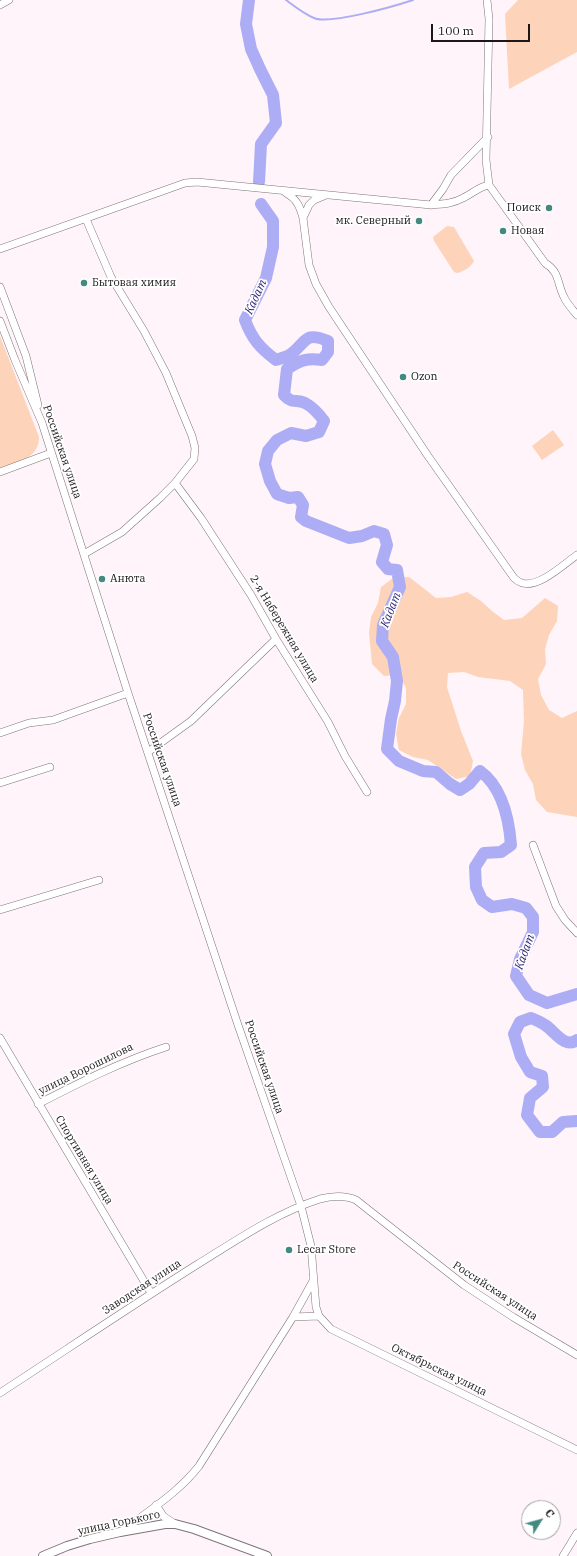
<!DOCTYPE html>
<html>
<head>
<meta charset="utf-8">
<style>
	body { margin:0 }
	#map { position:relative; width:577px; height:1556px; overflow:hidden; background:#fef4f9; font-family:"IBM Plex Serif",serif }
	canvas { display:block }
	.north { position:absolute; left:521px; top:1500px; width:40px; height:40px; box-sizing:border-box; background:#fff; border:1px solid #a4a3a3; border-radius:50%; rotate:53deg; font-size:11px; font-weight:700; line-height:16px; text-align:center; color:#1c181a }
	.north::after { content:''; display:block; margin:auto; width:14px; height:18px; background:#428982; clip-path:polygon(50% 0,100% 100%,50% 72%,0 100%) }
	.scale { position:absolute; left:431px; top:24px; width:99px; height:18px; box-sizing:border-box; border:2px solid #1c181a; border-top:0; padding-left:5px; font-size:12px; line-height:14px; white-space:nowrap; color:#1c181a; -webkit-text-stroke:3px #fff; paint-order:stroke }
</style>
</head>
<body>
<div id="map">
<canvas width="577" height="1556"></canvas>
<div class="north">С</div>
<div class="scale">100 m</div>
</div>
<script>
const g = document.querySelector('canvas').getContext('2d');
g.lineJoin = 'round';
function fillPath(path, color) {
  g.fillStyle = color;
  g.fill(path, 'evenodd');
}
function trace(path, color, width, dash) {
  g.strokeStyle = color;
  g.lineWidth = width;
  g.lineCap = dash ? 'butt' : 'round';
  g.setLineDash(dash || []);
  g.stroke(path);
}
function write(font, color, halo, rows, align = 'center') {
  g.font = font + ' "IBM Plex Serif",serif';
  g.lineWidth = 3.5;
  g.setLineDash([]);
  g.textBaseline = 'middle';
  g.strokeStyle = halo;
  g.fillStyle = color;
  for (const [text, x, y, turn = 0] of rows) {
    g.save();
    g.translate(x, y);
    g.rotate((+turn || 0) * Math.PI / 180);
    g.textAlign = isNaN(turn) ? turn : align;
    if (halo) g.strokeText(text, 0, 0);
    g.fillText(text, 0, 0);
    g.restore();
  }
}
const green = new Path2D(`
	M518 0H577V52L509 89 505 14Z
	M447 226 454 227 474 261C471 267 463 272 457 273L454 272 434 241 433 237Z
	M0 336 39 437C39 459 17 462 0 468Z
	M553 430 564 445 542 460 532 446Z
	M409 577 436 598 451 597 467 592 481 601 492 611 504 620 522 618 545 598 558 606 557 621 549 635 545 649 546 664 538 679 541 695 549 710 562 718 577 711V817L547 812 536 800 533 784 525 770 521 754 524 721 523 690 510 681 478 677 464 672 448 673 447 687 461 731 473 761 470 776 456 779 428 760 413 757 399 750 396 734 399 718 406 704V688L399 675 384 676 372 664 369 633 371 617 378 603 381 587 393 578Z`);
const stream = new Path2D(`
	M286 0C294 6 304 14 314 18 329 25 395 6 413 0`);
const river = new Path2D(`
	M249 0 246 24 251 49 260 69 273 95 276 123 261 144 259 182
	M261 204 273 221V247L266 278 245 320C252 339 260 348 276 360 281 358 287 357 291 354 307 342 304 331 328 341V352L322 360C307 358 300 360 287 369L284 395C292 404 296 399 305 403 313 407 319 414 324 421L319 432 306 436 291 433 277 440 268 451 265 464 270 481 277 494 289 498 298 497 303 505 301 517 306 521 349 538 362 536 374 531 384 534 387 545 382 562 388 569 397 570 400 587 383 625 382 641 393 657 397 681 395 701 391 719 387 749 399 761 423 771 436 772 450 784 460 790 469 784 480 771C502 787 509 819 511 845L501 852 484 853 475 867 476 887 482 900 492 907 512 904 526 908 533 917V932L520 959 516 976 529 995 547 1003 577 994
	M577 1040C564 1049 555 1031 545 1025 541 1022 536 1020 531 1018L520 1022 514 1034 521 1057 530 1072 542 1076 543 1087 530 1098 527 1115 540 1132H552L563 1122 577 1121`);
const minor = new Path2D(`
	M487 0 489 19 486 160 489 185 545 263C560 272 557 284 564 297 567 304 573 310 577 315
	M0 5 9 0
	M286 193C297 199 300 207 303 218
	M326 195 314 200 309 205 303 218 309 265 316 284 329 307 428 456 514 578C516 580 519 582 522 583 539 588 564 564 577 555
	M431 205 443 189 451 175 488 137
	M0 249 185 183 197 182 431 205C442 204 452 204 463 198 472 194 478 187 489 185
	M0 287 26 356 38 405
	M0 321 15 360 42 423 128 693 238 1025 301 1206 311 1246 316 1307 319 1316 331 1329 577 1450
	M0 472 51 453
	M175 483 201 518 251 595 276 639 328 722 345 756 367 792
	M84 554 122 532 160 498 175 483 194 459 195 448 192 436 166 373 144 331 111 277 86 219
	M0 733 29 723 53 720 128 693
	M148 752 191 721 276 639
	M0 783 50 767
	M533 845 556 906 565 920 577 933
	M0 910 99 880
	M0 1038 151 1293
	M38 1104C81 1082 120 1062 166 1047
	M293 1317 319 1316
	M0 1393C66 1350 131 1306 198 1264 237 1240 276 1213 320 1199 332 1196 344 1195 356 1200L464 1285 513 1317 577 1355
	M156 1505 163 1516 175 1524
	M121 1532C148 1511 178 1493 199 1466L293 1317 313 1281
	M563 1556 577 1533`);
const major = new Path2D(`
	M43 1556 67 1546 90 1539 120 1532 165 1524H175L194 1529 267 1556`);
const markers = [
	[549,208,4,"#428982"],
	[419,221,4,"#428982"],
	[503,231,4,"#428982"],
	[84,283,4,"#428982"],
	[403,377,4,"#428982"],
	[102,579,4,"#428982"],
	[289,1250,4,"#428982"]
];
const poiNames = [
	["Поиск",541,208,"right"],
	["мк. Северный",411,221,"right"],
	["Новая",511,231],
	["Бытовая химия",92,283],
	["Ozon",411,377],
	["Анюта",110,579],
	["Lecar Store",297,1250]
];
const streetNames = [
	["Российская улица",62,452,71],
	["2-я Набережная улица",284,629,59],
	["Российская улица",162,760,71],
	["Российская улица",264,1067,71],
	["улица Ворошилова",86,1069,-26],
	["Спортивная улица",84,1160,59],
	["Заводская улица",142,1287,-33],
	["Российская улица",495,1291,33],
	["Октябрьская улица",439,1370,26],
	["улица Горького",119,1523,-12]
];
const waterNames = [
	["Кадат",256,297,-65],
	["Кадат",391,610,-69],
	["Кадат",525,952,-70]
];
fillPath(green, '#fdd3ba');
trace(stream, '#adadf5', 2);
trace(river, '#adadf5', 12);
trace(minor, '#7e7479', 8);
trace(major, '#7e7479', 10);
trace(minor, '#fff', 7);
trace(major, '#fff', 8);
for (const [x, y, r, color] of markers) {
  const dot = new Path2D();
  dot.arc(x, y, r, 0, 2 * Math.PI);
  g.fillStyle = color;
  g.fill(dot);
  trace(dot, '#fff', 1.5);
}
write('11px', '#1c181a', '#fff', poiNames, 'left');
write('11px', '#1c181a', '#fff', streetNames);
write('italic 12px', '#332879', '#fff', waterNames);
</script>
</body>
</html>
